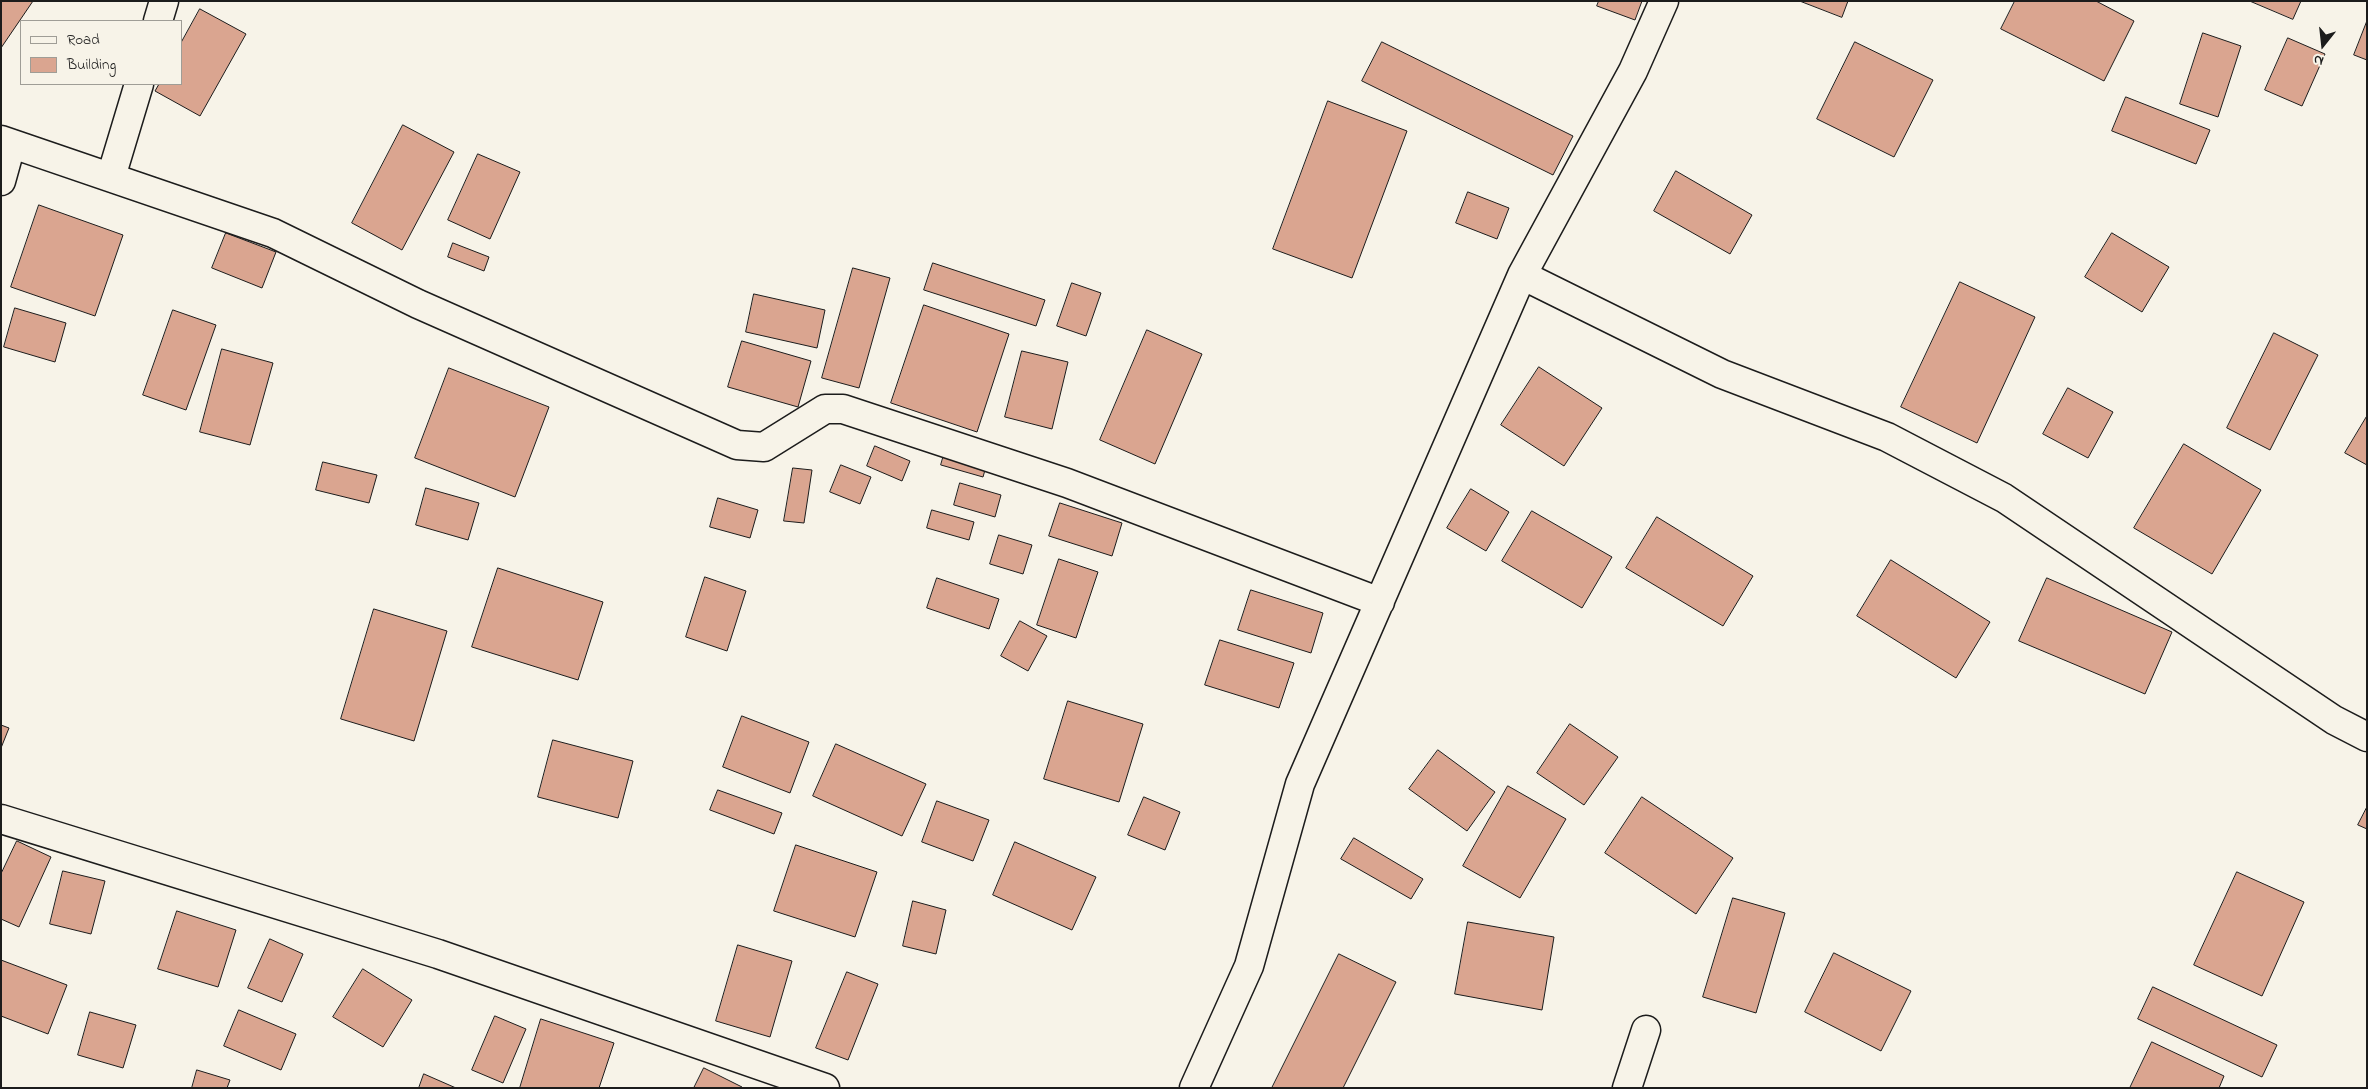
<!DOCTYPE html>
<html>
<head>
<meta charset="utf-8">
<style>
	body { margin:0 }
	#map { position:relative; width:2368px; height:1089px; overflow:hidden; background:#f7f3e8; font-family:"Indie Flower",sans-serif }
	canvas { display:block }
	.frame { position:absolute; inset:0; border:2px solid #1c1c1c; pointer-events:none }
	.legend { position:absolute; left:20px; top:20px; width:162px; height:65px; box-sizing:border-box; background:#f7f3e8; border:1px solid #9f9d96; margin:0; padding:6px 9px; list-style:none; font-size:15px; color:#1c1c1c }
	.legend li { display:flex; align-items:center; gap:10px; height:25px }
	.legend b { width:25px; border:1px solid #9f9d96 }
	.north { position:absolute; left:2298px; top:20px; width:50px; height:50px; -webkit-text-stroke:4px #f7f3e8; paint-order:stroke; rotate:196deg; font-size:14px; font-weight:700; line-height:20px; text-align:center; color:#1c1c1c }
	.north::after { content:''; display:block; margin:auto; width:18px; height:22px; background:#1c1c1c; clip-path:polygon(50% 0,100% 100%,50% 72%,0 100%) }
</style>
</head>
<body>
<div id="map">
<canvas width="2368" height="1089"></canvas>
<div class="frame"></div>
<ul class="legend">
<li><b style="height:6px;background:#f7f3e8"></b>Road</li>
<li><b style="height:14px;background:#daa590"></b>Building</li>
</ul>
<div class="north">N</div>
</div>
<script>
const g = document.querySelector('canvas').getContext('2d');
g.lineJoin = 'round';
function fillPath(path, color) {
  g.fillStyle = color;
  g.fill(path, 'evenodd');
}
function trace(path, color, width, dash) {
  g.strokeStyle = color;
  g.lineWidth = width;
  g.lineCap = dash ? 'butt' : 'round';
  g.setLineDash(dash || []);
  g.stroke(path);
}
const building = new Path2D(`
	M1 1H33L1 48Z
	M1599 1H1642L1635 20 1597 6Z
	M1800 1H1848L1842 17Z
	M2015 1H2096L2134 21 2104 81 2001 29Z
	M2250 1H2301L2293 19Z
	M200 9 246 34 200 116 155 91 159 84H181V43Z
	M2367 21V60L2354 55Z
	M2203 33 2241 46 2218 117 2180 104Z
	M2288 38 2325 54 2302 106 2265 90Z
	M1382 42 1573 136 1553 175 1362 81Z
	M1855 42 1933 80 1894 157 1817 119Z
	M2126 97 2210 130 2196 164 2112 131Z
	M1328 101 1407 131 1352 278 1273 249Z
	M403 125 454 152 402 250 352 223Z
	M478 154 520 172 490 239 448 220Z
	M1676 171 1752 215 1730 254 1654 211Z
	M1468 192 1509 208 1497 239 1456 223Z
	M39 205 123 235 95 316 11 287Z
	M226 233 276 252 262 288 212 268Z
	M2112 233 2169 267 2142 312 2085 277Z
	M453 243 489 257 484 271 448 257Z
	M933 263 1045 300 1036 326 924 290Z
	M853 268 890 278 859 388 822 378Z
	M1960 282 2035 317 1977 443 1901 407Z
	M1072 283 1101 293 1086 336 1057 326Z
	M754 294 825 310 817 348 746 332Z
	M924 305 1009 334 977 432 891 403Z
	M15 308 66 323 55 362 4 347Z
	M173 310 216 325 186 410 143 395Z
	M1147 330 1202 354 1155 464 1100 440Z
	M2274 333 2318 355 2270 450 2227 428Z
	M742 341 811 361 798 407 728 387Z
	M222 349 273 363 250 445 200 432Z
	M1022 351 1068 362 1052 429 1005 417Z
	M1539 367 1602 408 1564 466 1501 425Z
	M449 368 549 407 515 497 415 458Z
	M2068 388 2113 412 2088 458 2043 434Z
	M2367 416V465L2345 453Z
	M2184 444 2261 490 2212 574 2134 528Z
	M875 446 910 461 902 481 867 466Z
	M945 451 987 463 983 477 941 465Z
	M323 462 377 475 369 503 316 490Z
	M841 465 871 477 860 504 830 492Z
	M793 468 812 470 804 523 784 521Z
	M960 483 1001 495 995 517 954 505Z
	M426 488 479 503 468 540 416 525Z
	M1471 489 1509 512 1486 551 1447 528Z
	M718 498 758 510 750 538 710 527Z
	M1060 503 1122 523 1112 556 1049 536Z
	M932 510 974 522 969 540 927 528Z
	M1532 511 1612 557 1582 608 1502 561Z
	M1657 517 1753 576 1723 626 1626 568Z
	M999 535 1032 545 1023 574 990 564Z
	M1059 559 1098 572 1076 638 1037 625Z
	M1891 560 1990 622 1956 678 1857 616Z
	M498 568 603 602 578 680 472 647Z
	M705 577 746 591 727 651 686 637Z
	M937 578 999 599 989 629 927 608Z
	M2047 578 2172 632 2145 694 2019 641Z
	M1251 590 1323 613 1311 653 1238 630Z
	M374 609 447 631 414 741 341 719Z
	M1020 621 1047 636 1028 671 1001 656Z
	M1220 640 1294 663 1279 708 1205 685Z
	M1068 701 1143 724 1119 802 1044 779Z
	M742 716 809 742 790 793 723 767Z
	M1570 724 1618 757 1584 805 1537 773Z
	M1 725 9 728 1 748Z
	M553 740 633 761 618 818 538 797Z
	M836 744 926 784 902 836 813 796Z
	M1438 750 1495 792 1467 831 1409 789Z
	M1508 786 1566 819 1520 898 1463 866Z
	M718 790 782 813 774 834 710 810Z
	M1144 797 1180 812 1165 850 1128 835Z
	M1642 797 1733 858 1696 914 1605 853Z
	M937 801 989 820 973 861 922 842Z
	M2367 807V829L2358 825Z
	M1354 838 1423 879 1411 899 1341 859Z
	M17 841 51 857 19 927 1 919V874Z
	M1015 842 1096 877 1072 930 993 895Z
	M796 845 877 872 855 937 774 911Z
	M63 871 105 881 91 934 50 924Z
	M2237 872 2304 902 2262 996 2194 965Z
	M1733 898 1785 913 1756 1013 1703 997Z
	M913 901 946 910 936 954 903 946Z
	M177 911 236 930 218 987 158 969Z
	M1468 922 1554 937 1542 1010 1455 994Z
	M270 939 303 954 282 1002 248 988Z
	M738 945 792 961 770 1037 716 1021Z
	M1834 953 1911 991 1881 1051 1805 1012Z
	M1339 954 1396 982 1343 1088H1272Z
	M1 960 67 985 48 1034 1 1016Z
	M363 969 412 1000 383 1047 333 1017Z
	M847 972 878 984 848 1060 816 1048Z
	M2153 987 2277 1045 2262 1077 2138 1019Z
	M239 1010 296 1034 281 1070 224 1046Z
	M90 1012 136 1025 123 1068 78 1055Z
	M495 1016 526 1029 503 1083 472 1070Z
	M541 1019 614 1043 599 1088H520Z
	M2152 1042 2224 1076 2219 1088H2130Z
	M704 1068 742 1087V1088H694Z
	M197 1070 230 1080 227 1088H192Z
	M424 1074 456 1088H419Z`);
const street = new Path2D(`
	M158 21 164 1
	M1 140 273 233 418 304 737 445 764 447 825 409H843L1067 483 1380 602
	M111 177 139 84
	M1 181 11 145
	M1522 275 1722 374 1887 437 2004 498 2334 720 2367 737
	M1 819 438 954 825 1088
	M1194 1088 1249 966 1300 784 1522 275 1633 71 1664 1
	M1627 1088 1646 1030`);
fillPath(building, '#daa590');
trace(building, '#1c1c1c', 1);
trace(street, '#1c1c1c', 31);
trace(street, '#f7f3e8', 28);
</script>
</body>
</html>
